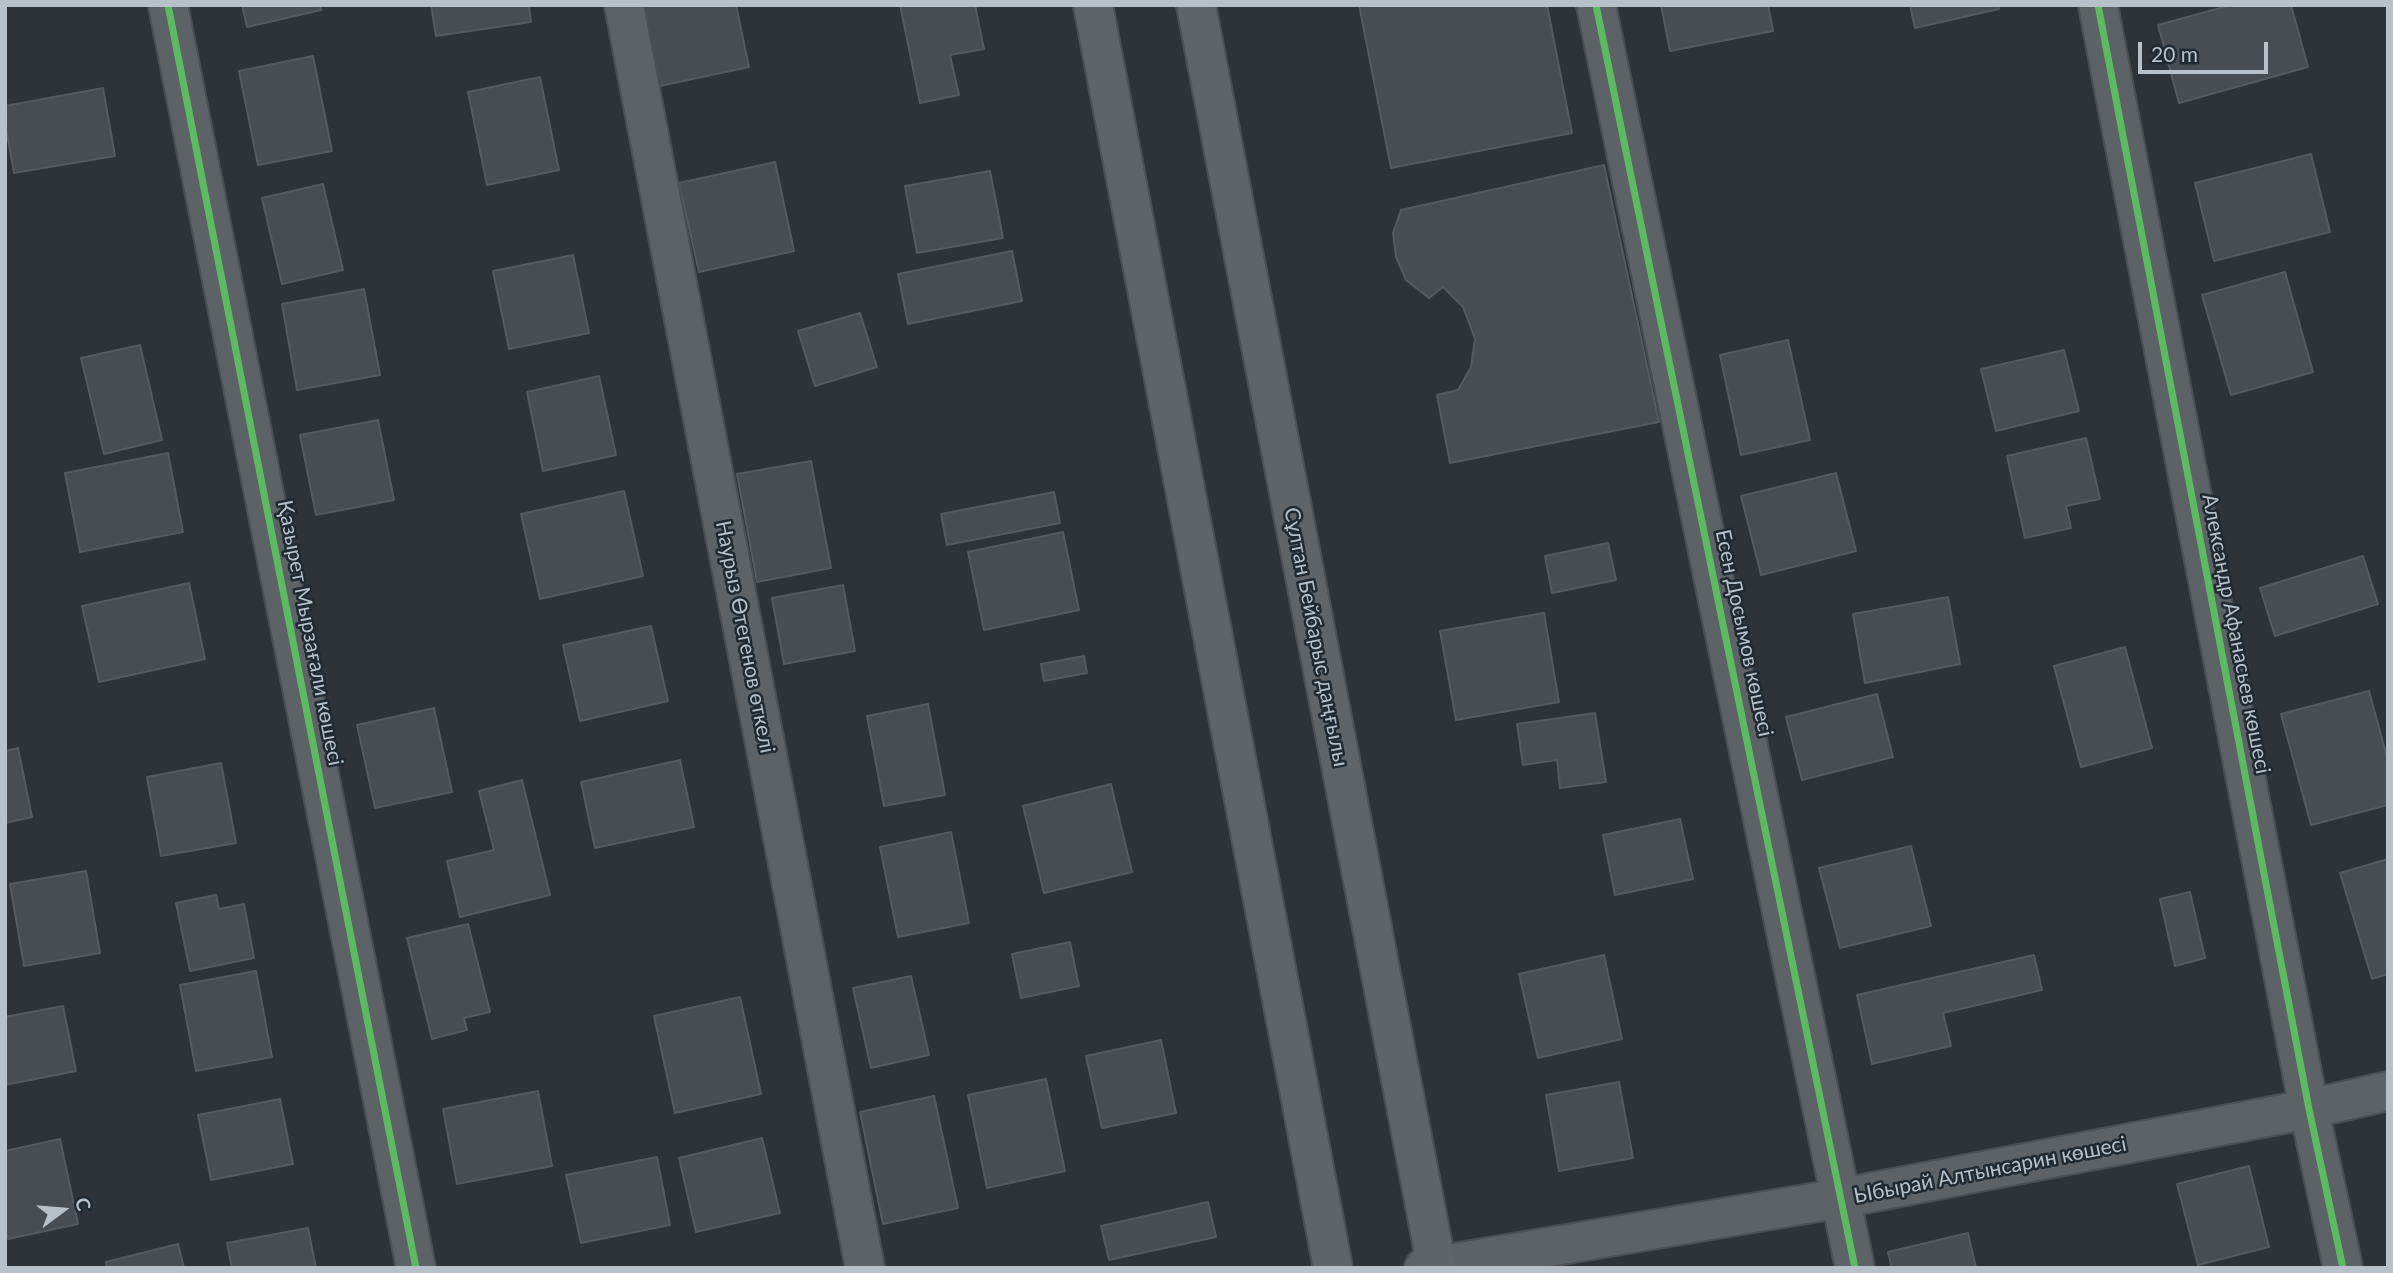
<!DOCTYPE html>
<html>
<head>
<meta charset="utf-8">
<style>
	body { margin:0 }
	#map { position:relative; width:2393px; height:1273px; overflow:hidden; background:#2d3339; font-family:Lato,sans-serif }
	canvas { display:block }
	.frame { position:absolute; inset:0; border:7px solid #b8c0c9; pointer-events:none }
	.north { position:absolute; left:28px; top:1175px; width:70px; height:70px; -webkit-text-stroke:5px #202a33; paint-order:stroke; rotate:74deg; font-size:19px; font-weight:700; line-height:28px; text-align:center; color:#b8c0c9 }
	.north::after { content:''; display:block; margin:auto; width:24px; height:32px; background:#b8c0c9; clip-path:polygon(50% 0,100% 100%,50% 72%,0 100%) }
	.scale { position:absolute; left:2138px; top:42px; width:130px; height:32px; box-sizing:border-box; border:4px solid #b8c0c9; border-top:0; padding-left:9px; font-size:21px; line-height:24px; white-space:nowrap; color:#b8c0c9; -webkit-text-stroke:5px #202a33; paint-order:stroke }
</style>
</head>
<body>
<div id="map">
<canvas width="2393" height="1273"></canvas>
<div class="frame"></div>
<div class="north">С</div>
<div class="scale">20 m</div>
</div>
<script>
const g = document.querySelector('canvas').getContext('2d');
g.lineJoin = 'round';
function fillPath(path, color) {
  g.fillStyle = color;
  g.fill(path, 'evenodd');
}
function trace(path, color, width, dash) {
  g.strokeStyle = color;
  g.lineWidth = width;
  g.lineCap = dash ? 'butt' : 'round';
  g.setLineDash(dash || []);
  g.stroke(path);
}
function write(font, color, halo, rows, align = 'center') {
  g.font = font + ' Lato,sans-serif';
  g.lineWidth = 5;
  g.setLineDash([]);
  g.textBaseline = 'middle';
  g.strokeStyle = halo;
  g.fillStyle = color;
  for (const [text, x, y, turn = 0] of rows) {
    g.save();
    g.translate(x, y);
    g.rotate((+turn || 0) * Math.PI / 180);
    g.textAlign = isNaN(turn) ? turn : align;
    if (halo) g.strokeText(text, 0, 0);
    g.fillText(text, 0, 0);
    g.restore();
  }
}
const building = new Path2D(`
	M242 5H320L321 10 247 27Z
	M431 5H529L531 22 436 36Z
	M638 5H736L749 67 655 87Z
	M900 5H975L984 49 950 55 959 95 920 103Z
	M1359 5H1547L1572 133 1391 168Z
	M1661 5H1768L1773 31 1670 51Z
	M1910 5H1998L1999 9 1915 28Z
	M2231 5H2291L2308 67 2179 103 2158 25Z
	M313 56 332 151 258 165 239 71Z
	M540 77 559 170 487 185 468 92Z
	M103 88 115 156 14 173 5 122V106Z
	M2311 154 2330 232 2214 261 2195 183Z
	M775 162 794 251 699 272 679 183Z
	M1604 165 1659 422 1450 463 1437 395 1458 390 1471 367 1475 339 1463 307 1443 287 1429 298 1406 280 1396 257 1393 233 1401 210Z
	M990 171 1003 238 917 253 905 186Z
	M323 184 343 270 282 284 262 198Z
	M1012 251 1022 301 908 324 898 274Z
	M573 255 589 333 509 349 493 271Z
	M2285 272 2313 372 2231 395 2202 295Z
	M364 289 380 375 297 390 282 304Z
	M860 313 877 367 815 386 798 331Z
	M1788 340 1810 440 1741 455 1720 355Z
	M140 345 162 440 104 454 81 358Z
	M2064 350 2079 411 1996 431 1981 369Z
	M599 376 616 455 543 471 527 392Z
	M378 420 394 500 316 515 300 435Z
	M2086 438 2100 499 2066 506 2071 528 2025 538 2007 456Z
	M168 453 183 532 80 552 65 473Z
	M811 461 831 568 757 582 737 474Z
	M1836 473 1856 551 1761 575 1741 496Z
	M624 491 643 576 540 599 521 514Z
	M1054 492 1060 523 947 545 941 514Z
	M1063 532 1079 610 984 630 968 552Z
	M1608 543 1616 580 1552 593 1545 556Z
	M2363 556 2378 604 2275 636 2260 588Z
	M189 583 205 659 99 682 82 606Z
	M843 585 855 651 784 664 772 598Z
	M1948 597 1960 664 1865 683 1853 614Z
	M1544 613 1559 702 1456 720 1440 631Z
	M651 626 668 701 580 721 563 645Z
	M2125 647 2152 748 2081 767 2054 666Z
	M1084 656 1087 673 1044 681 1041 664Z
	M2369 691 2388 761V805L2311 825 2281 714Z
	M1877 694 1893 757 1802 780 1786 717Z
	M928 704 945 795 884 806 867 716Z
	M434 708 452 792 375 808 357 725Z
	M1595 713 1606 782 1560 788 1557 760 1523 765 1517 724Z
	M18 748 32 817 5 823V751Z
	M680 760 694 827 595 848 581 782Z
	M221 763 236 843 161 856 147 777Z
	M522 780 550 895 460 917 447 861 494 850 479 791Z
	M1111 784 1132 872 1044 893 1023 806Z
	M1680 819 1693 879 1615 895 1603 835Z
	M951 832 969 923 898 937 880 847Z
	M1911 846 1931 926 1840 948 1819 868Z
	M2388 859V974L2372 979 2340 873Z
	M86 871 100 953 24 966 10 884Z
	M2190 892 2205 958 2175 966 2160 899Z
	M216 895 219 909 244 904 254 958 190 971 176 903Z
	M468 924 490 1012 464 1018 467 1030 432 1039 407 938Z
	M1070 942 1079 986 1021 998 1012 954Z
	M1604 955 1622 1039 1538 1058 1519 974Z
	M2034 955 2042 990 1943 1013 1951 1046 1872 1064 1857 995Z
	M256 971 272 1057 196 1071 180 985Z
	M911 976 929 1055 871 1068 853 988Z
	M740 997 761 1094 675 1113 654 1016Z
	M63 1006 76 1071 5 1085V1017Z
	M1161 1040 1176 1113 1102 1128 1086 1056Z
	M1046 1079 1065 1171 987 1188 968 1095Z
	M1619 1082 1633 1158 1559 1171 1546 1095Z
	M538 1091 552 1166 457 1184 443 1109Z
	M934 1096 958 1208 883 1224 860 1112Z
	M280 1099 293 1164 211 1180 198 1115Z
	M762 1138 780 1213 696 1232 679 1158Z
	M60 1139 78 1224 8 1239 5 1228V1151Z
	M657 1157 670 1225 581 1243 566 1175Z
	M2249 1166 2269 1247 2198 1265 2177 1184Z
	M1208 1202 1216 1237 1109 1260 1101 1226Z
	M308 1228 316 1268H232L227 1243Z
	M1968 1233 1976 1268H1892L1888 1252Z
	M178 1244 184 1268H107L106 1262Z`);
const minor = new Path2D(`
	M168 5 416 1268
	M624 5 865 1268
	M1596 5 1855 1268
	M2098 5 2309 1109 2343 1268
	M1424 1268 1842 1198 2309 1109 2388 1091`);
const major = new Path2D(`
	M1093 5 1333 1268
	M1196 5 1437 1268`);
const cycleway = new Path2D(`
	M168 5 416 1268
	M1596 5 1855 1268
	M2098 5 2309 1109 2343 1268`);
const streetNames = [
	["Қазырет Мырзағали көшесі",310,633,79],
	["Есен Досымов көшесі",1744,633,78],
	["Александр Афанасьев көшесі",2236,634,79],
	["Наурыз Өтегенов өткелі",745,637,79],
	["Сұлтан Бейбарыс даңғылы",1316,637,79],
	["Ыбырай Алтынсарин көшесі",1990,1170,-11]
];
fillPath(building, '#474d52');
trace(building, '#555a61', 2);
trace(minor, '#4a4f54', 42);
trace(major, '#4a5056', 42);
trace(minor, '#5d6267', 38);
trace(major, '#5f6469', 38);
trace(cycleway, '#5cba63', 7);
write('21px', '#b8c0c9', '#202a33', streetNames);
</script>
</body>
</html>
